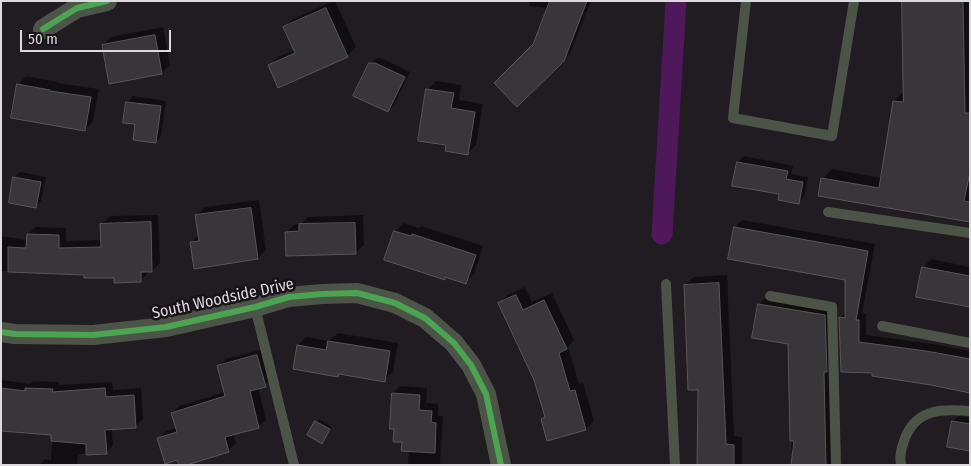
<!DOCTYPE html>
<html>
<head>
<meta charset="utf-8">
<style>
	body { margin:0 }
	#map { position:relative; width:971px; height:466px; overflow:hidden; background:#201c21; font-family:"Fira Sans Condensed",sans-serif }
	canvas { display:block }
	.frame { position:absolute; inset:0; border:2px solid #ddd9de; pointer-events:none }
	.scale { position:absolute; left:20px; top:30px; width:151px; height:22px; box-sizing:border-box; border:2px solid #ddd9de; border-top:0; padding-left:6px; font-size:15px; line-height:18px; white-space:nowrap; color:#ddd9de; -webkit-text-stroke:4px #181219; paint-order:stroke }
</style>
</head>
<body>
<div id="map">
<canvas width="971" height="466"></canvas>
<div class="frame"></div>
<div class="scale">50 m</div>
</div>
<script>
const g = document.querySelector('canvas').getContext('2d');
g.lineJoin = 'round';
function fillPath(path, color) {
  g.fillStyle = color;
  g.fill(path, 'evenodd');
}
function trace(path, color, width, dash) {
  g.strokeStyle = color;
  g.lineWidth = width;
  g.lineCap = dash ? 'butt' : 'round';
  g.setLineDash(dash || []);
  g.stroke(path);
}
function write(font, color, halo, rows, align = 'center') {
  g.font = font + ' "Fira Sans Condensed",sans-serif';
  g.lineWidth = 5;
  g.setLineDash([]);
  g.textBaseline = 'middle';
  g.strokeStyle = halo;
  g.fillStyle = color;
  for (const [text, x, y, turn = 0] of rows) {
    g.save();
    g.translate(x, y);
    g.rotate((+turn || 0) * Math.PI / 180);
    g.textAlign = isNaN(turn) ? turn : align;
    if (halo) g.strokeText(text, 0, 0);
    g.fillText(text, 0, 0);
    g.restore();
  }
}
const shadow = new Path2D(`
	M333 1H335L356 47 347 56 269 66 278 57 295 50 285 27 293 19Z
	M530 1H591L570 53 517 105 534 45 549 8 529 6Z
	M903 1H970V221L822 179 832 169 882 178 894 101 904 91Z
	M163 27 170 64 162 73 103 45 111 37Z
	M376 58H381L410 72 394 105 388 111 370 64Z
	M26 76 58 82V83L99 89 93 121 85 130 18 85Z
	M436 81 461 85 459 100 483 104 476 145 468 153 448 144 427 90Z
	M133 96 166 101 161 136 156 142 136 123 128 102Z
	M744 156 793 166 791 174 808 177 804 197 799 203 781 193 738 162Z
	M20 172 46 177 41 201 35 207 15 177Z
	M259 200 266 250 258 258 195 267 191 243 199 234 196 216 205 207Z
	M158 215 160 263 152 271H148V273L140 281 115 276 85 274 1 271V236L28 240V234L36 227 66 228V241L102 240V224L110 216Z
	M363 215 364 245 356 253 286 232 295 224H301L308 217Z
	M742 220 875 244 862 313 866 314V335L933 344 970 351V392L873 375 840 318 846 312 847 279 730 258 735 227Z
	M404 223 419 228 421 226 483 246 474 274 466 282 446 276 444 278 395 232Z
	M931 259 970 267V306L923 268Z
	M727 275 734 436 742 437V465H699V388L685 285 694 277Z
	M525 287 532 302 552 293 574 340 568 347 579 384 583 383 594 421 586 429 542 419 545 416 535 380 499 304 507 295Z
	M768 296 833 307V465H791L792 464 789 343 759 304Z
	M338 333 398 343 393 372 384 380 341 373 338 376 298 345 306 337 329 341Z
	M264 349 272 378 265 386 258 387 266 420 258 427 233 434 236 443 229 450 183 465 159 438 166 431 177 428 172 413 179 406 226 392 219 366 226 359Z
	M1 380 30 384 33 381 59 382V385L112 382 113 390 141 388 143 419 136 426 112 428 113 445 106 453 78 454 77 465H39L45 459 51 460 53 434 5 430 1 433Z
	M400 386 427 388 426 403 438 404V416H443L440 465H408L409 450 395 428 393 393Z
	M959 416 970 418V450L953 421Z
	M319 419 332 427 322 442 309 434Z`);
const canal = new Path2D(`
	M662 234 676 1`);
const building = new Path2D(`
	M550 1H587L564 61 517 107 494 83 533 44Z
	M902 1H963L965 113H970V172L964 201 970 202V222L818 196 821 178 879 188 893 101 903 102Z
	M326 8 348 57 278 88 268 65 295 53 283 27Z
	M155 35 162 74 109 84 102 45Z
	M369 63H375L405 77 388 112 353 96Z
	M17 84 50 90V91L91 97 85 131 11 118Z
	M426 89 454 93 451 108 475 112 468 155 445 151 446 145 418 141Z
	M126 102 161 106 156 143 133 140 135 124 123 123Z
	M737 162 788 171 786 179 803 182 799 204 778 200 779 194 732 186Z
	M13 177 41 182 36 208 9 203Z
	M251 208 258 259 194 269 190 242 199 241 195 215Z
	M151 222 152 272H141V282L114 283V278H84V275L8 272V247L26 248 27 234 59 235V248L101 247 100 224Z
	M355 223 356 254 286 256 285 232 299 231V224Z
	M734 227 868 251 856 320H859V342L926 351 970 359V393L931 385 872 376V373L841 372 839 317 845 318V280L728 259Z
	M394 231 411 236 412 234 476 255 466 284 445 277V280L384 260Z
	M922 267 970 276V307L916 297Z
	M719 283 726 444 734 445V465H697L698 390H688L684 285Z
	M516 295 523 310 544 300 567 349 559 353 570 391 575 390 586 430 547 441 541 419 545 417 534 380 498 303Z
	M758 304 825 315 827 372H824L826 465H791L794 441H790L788 344 752 338Z
	M328 341 390 351 385 382 339 374 338 377 293 369 297 345 326 350Z
	M257 355 266 387 250 391 259 428 225 437 229 452 187 465H179L177 460 165 464 157 438 177 432 171 413 225 396 217 366Z
	M1 388 25 391V388L53 389 52 392 105 388 106 397 134 395 136 428 105 430 107 454 86 455V444L51 441V435L1 431Z
	M392 393 420 395 419 410 432 411 431 422 436 423 435 453 401 451 402 442H393L394 429H390Z
	M315 421 330 429 322 444 307 435Z
	M952 421 970 424V451L947 447Z`);
const service = new Path2D(`
	M746 1 733 118 832 136 854 1
	M828 212 970 233
	M666 284 675 465
	M770 296 832 307 836 465
	M255 307 294 465
	M882 326 970 343
	M901 465C899 455 902 447 905 438 917 408 943 409 970 411`);
const minor = new Path2D(`
	M43 29 77 8 107 1
	M1 332 15 334 93 335 166 327 255 307 289 297 322 294 357 293 395 303 425 318 454 343 471 365 486 394 501 465`);
const cycleway = new Path2D(`
	M43 29 77 8 107 1
	M1 332 15 334 93 335 166 327 255 307 289 297 322 294 357 293 395 303 425 318 454 343 471 365 486 394 501 465`);
const streetNames = [
	["South Woodside Drive",223,299,-12]
];
fillPath(shadow, '#0007');
trace(canal, '#4e185b', 21);
fillPath(building, '#39363a');
trace(building, '#585559', 1);
trace(service, '#4b5446', 10);
trace(minor, '#4b5446', 20);
trace(cycleway, '#4ca352', 6);
write('16px', '#ddd9de', '#181219', streetNames);
</script>
</body>
</html>
